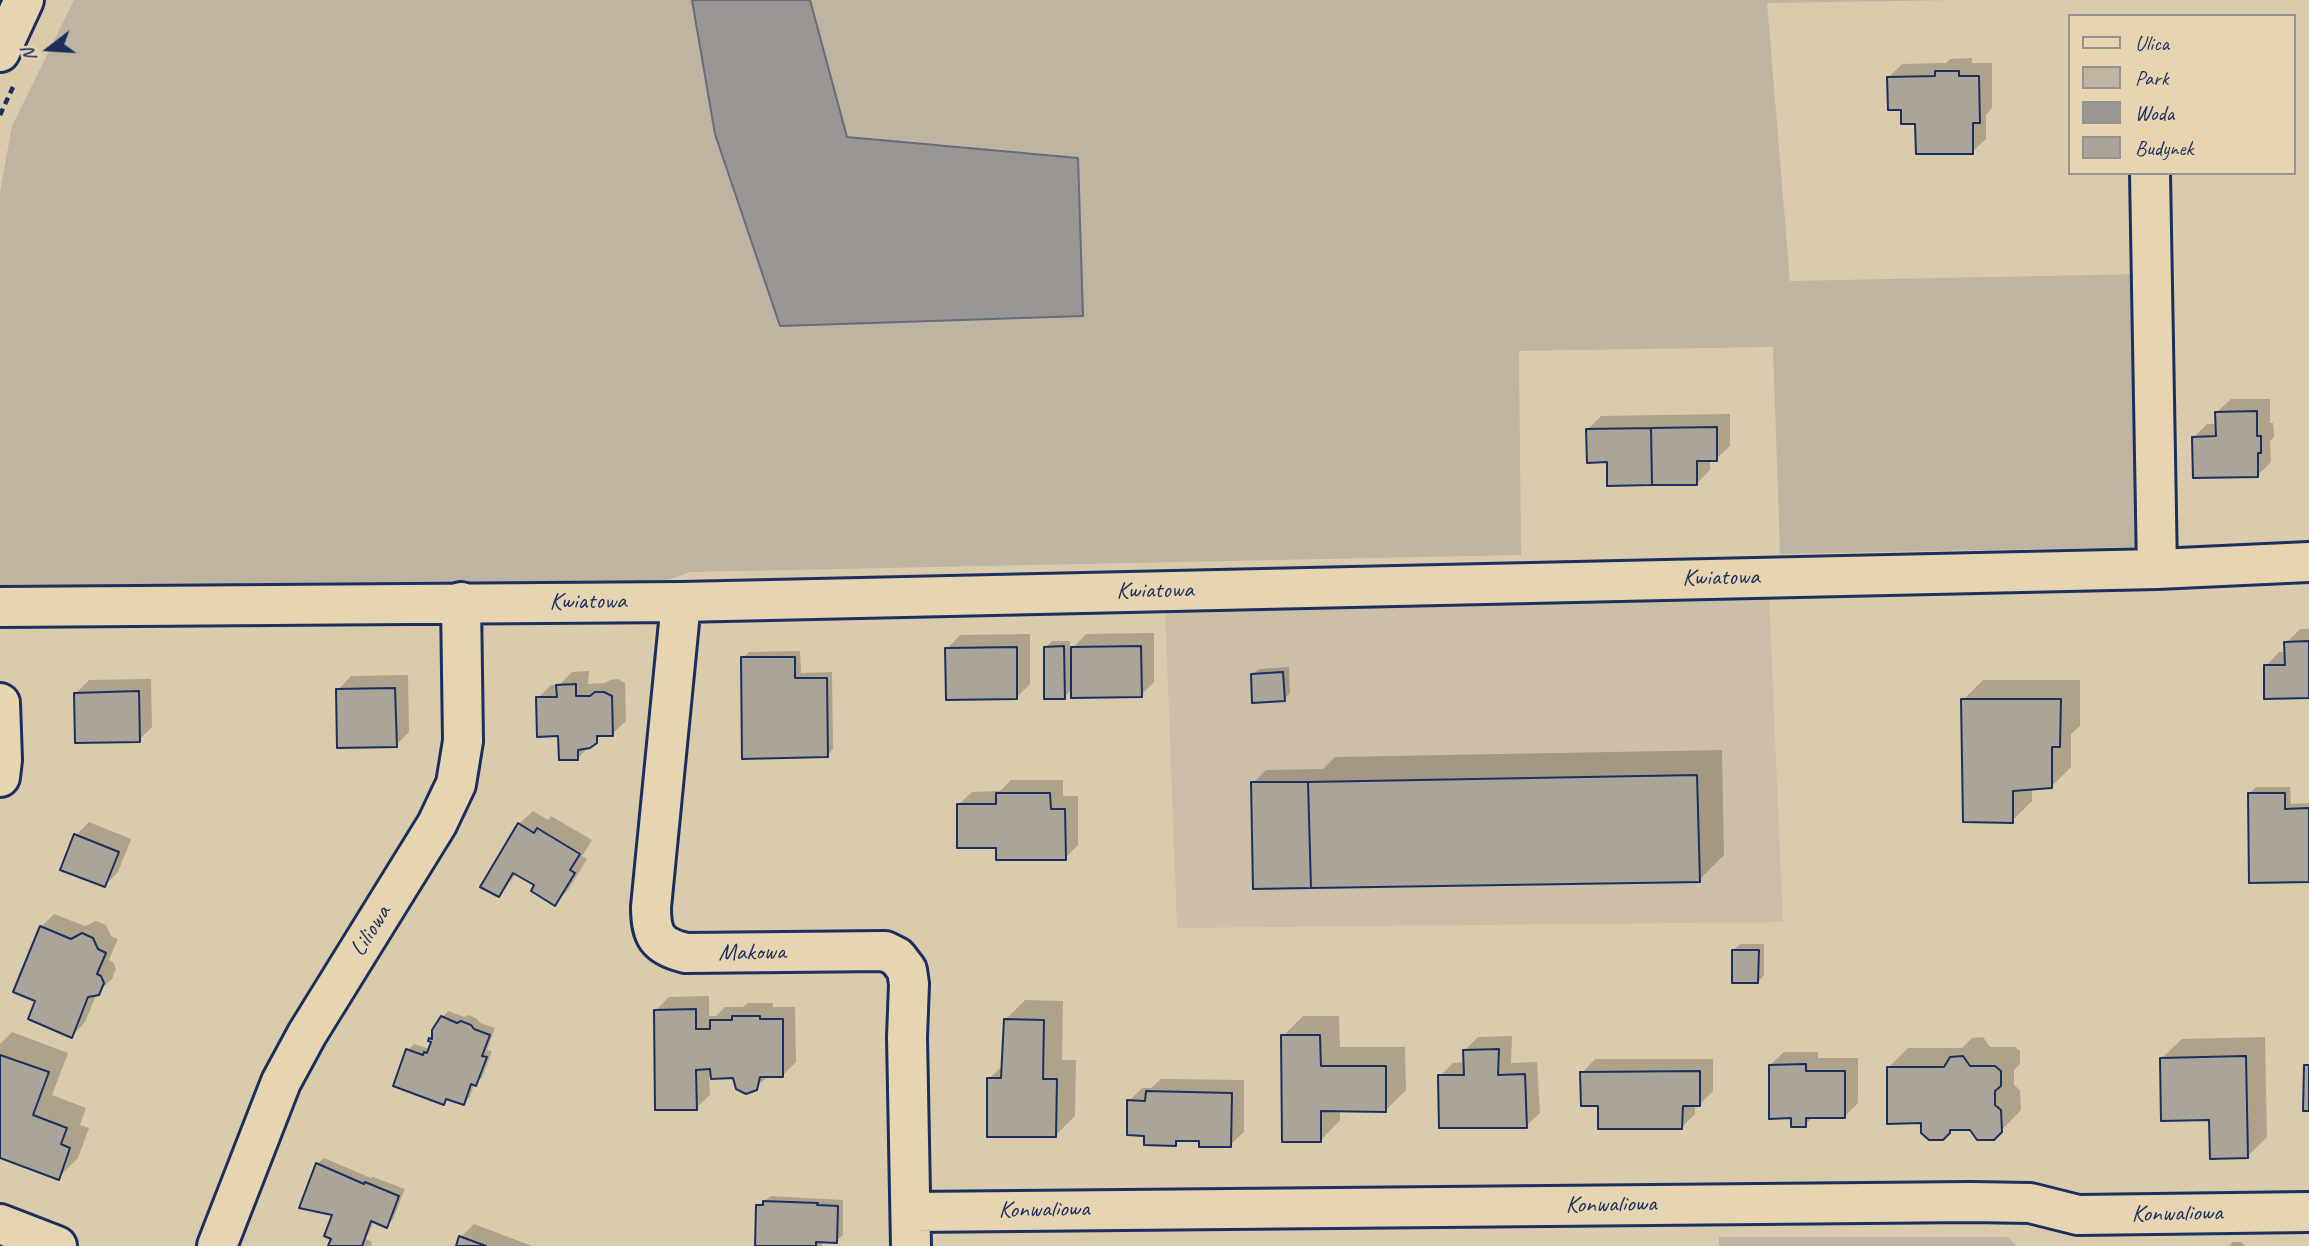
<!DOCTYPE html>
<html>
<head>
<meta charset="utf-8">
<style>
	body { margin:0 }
	#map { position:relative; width:2309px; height:1246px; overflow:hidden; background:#dbcbad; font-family:Caveat,sans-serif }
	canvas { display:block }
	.legend { position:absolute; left:2068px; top:14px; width:228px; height:161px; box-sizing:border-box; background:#e7d5b2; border:2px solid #959390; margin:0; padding:9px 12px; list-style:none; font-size:21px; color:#1b2f5e }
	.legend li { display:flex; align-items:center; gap:14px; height:35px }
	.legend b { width:35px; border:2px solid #959390 }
	.north { position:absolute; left:14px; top:14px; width:70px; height:70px; -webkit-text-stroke:5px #e7d5b2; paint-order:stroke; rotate:253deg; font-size:19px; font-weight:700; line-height:28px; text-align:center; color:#1b2f5e }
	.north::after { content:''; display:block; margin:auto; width:24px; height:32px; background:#1b2f5e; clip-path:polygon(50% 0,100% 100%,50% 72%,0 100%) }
</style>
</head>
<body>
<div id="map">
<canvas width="2309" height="1246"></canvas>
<ul class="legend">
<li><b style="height:9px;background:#e7d5b2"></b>Ulica</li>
<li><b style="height:19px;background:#bfb4a2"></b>Park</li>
<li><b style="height:19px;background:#999592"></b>Woda</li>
<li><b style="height:19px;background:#aba499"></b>Budynek</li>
</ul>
<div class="north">N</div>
</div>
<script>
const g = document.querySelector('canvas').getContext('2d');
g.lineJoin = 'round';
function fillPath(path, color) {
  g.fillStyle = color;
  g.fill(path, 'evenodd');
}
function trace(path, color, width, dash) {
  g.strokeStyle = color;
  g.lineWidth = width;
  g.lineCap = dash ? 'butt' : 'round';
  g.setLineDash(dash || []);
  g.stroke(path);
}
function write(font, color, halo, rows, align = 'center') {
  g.font = font + ' Caveat,sans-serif';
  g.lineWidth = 7;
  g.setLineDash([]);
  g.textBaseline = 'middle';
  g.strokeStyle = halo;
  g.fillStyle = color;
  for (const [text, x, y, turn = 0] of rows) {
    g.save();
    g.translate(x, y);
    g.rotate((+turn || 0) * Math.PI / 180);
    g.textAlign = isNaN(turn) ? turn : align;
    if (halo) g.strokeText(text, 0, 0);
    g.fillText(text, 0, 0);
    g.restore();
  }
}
const built = new Path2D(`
	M1769 596 1783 922 1177 928 1165 606Z`);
const green = new Path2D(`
	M74 0H1959L1767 3 1790 281 2142 274 2136 547 1780 554 1773 347 1519 351 1521 555 690 572 655 585 0 592V192L12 126Z
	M1719 1237H2008L2016 1246H1719Z`);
const water = new Path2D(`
	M692 0H810L847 137 1078 158 1083 316 780 326 715 134Z`);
const shadow = new Path2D(`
	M1972 58V63H1992V108L1986 115V139L1972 152 1917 122 1902 109 1889 77 1902 64 1946 63 1950 59Z
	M2231 399H2270V423H2273L2274 437 2270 441 2271 462 2257 476 2194 437 2207 424H2217V412Z
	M1730 414V446L1716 459H1710V470L1697 483 1609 460 1587 430 1601 416Z
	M2300 629H2309V697L2266 666 2279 652H2286V643Z
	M1154 633V682L1141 695 1073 688 1064 697 1045 648 1052 641H1070V651L1086 634Z
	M1030 634V684L1016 698 947 649 960 635Z
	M800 651 801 673 832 672 833 749 827 756 743 658 749 652Z
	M1289 667 1290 693 1284 699 1252 675 1259 669Z
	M589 671 588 684 605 683 610 680 618 679 625 683 626 721 612 734H602L577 759 538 698 551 685H559L572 672Z
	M408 675 409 732 396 745 338 690 351 676Z
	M151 679 152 727 139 740 76 693 89 680Z
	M1983 680H2080V726L2071 734V767L2051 787 2032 788V801L2012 821 1963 700Z
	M1722 750 1724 855 1699 880 1253 783 1266 770 1323 769 1335 757Z
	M1011 780H1063V796H1078V845L1065 858 998 846 958 805 972 792 1000 791Z
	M2256 787H2290L2291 804 2309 803V880L2250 793Z
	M533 811 548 820 551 816 592 840 582 856 587 859 568 890 555 904 537 885 517 873 499 895 519 824Z
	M89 822 131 839 118 872 105 885 76 835Z
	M54 914 85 926 96 921 106 925 111 936 118 939 109 960 114 963 116 969 112 979 97 993 85 1022 72 1036 37 1000 41 927Z
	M1740 944H1764V975L1758 982 1734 950Z
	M709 996V1016H716L725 1007H743L748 1003H773V1007H795L796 1062 782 1076H769L748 1093 734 1076 709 1077 710 1095 696 1108 656 1010 669 997Z
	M1025 1000 1063 1001 1062 1060H1076L1075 1116 1055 1136 989 1079 1004 1064 1005 1020Z
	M448 1011 464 1017 469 1015 477 1019 480 1023 495 1028 487 1050 492 1051 482 1078 474 1084 470 1097 463 1103 448 1098 443 1103 408 1050 414 1044 430 1049 433 1041 431 1039 442 1018Z
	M1303 1016H1339L1340 1047H1405L1406 1090 1386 1110H1340V1120L1321 1140 1283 1036Z
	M12 1032 68 1053 52 1095 86 1108 80 1125 89 1128 78 1158 58 1178 0 1156V1044Z
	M1512 1036 1511 1063 1537 1062 1540 1113 1526 1126 1440 1076 1453 1063 1465 1062V1050L1478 1037Z
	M1983 1037 1990 1047H2015L2020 1051V1064L2014 1070V1085L2020 1090 2021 1110 1994 1138 1971 1128H1952L1942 1138 1923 1121 1888 1068 1908 1048H1962L1972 1038Z
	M2265 1037 2267 1137 2247 1157 2210 1118 2162 1058 2182 1039Z
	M1784 1052H1818V1058H1858V1103L1845 1116H1814L1805 1125 1793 1117 1770 1065Z
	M1595 1059H1713V1091L1700 1104H1695V1114L1682 1127 1600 1104 1582 1073Z
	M1161 1079 1244 1080V1132L1230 1145 1201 1140 1180 1139 1175 1144 1146 1135 1129 1101 1142 1088H1151Z
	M324 1158 371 1178 373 1177 405 1189 393 1219 387 1226 374 1221 366 1239 372 1242 371 1246H330L335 1214 317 1164Z
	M771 1196 843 1200V1235L836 1241H822V1246H757L758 1206Z
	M474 1224 532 1246H458L461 1237Z
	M2233 1242H2241L2245 1246H2229Z`);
const building = new Path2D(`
	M1935 71H1959V76H1979L1980 123H1973V154H1916L1915 124H1901V110H1888L1887 77 1935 76Z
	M2257 411V436H2261V453H2258V477L2193 478 2192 437 2216 436 2215 412Z
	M1717 427V461H1697V485H1652L1651 428Z
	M1651 428 1652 485 1607 486V462L1587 463 1586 429Z
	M2309 641V698L2264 699V665H2285L2284 642Z
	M1064 646 1065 699H1044V647Z
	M1141 646 1142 697 1071 698V647Z
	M1017 647V699L946 700 945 648Z
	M741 657H795V678H827L828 757 742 759Z
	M1283 672 1285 701 1252 703 1251 674Z
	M576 684V696H590L595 692H604L612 696 613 736H597V743L590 748 578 750V760H559L558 736 537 737 536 697H557L556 685Z
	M395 688 397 747 337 748 336 689Z
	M139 691 140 742 75 743 74 693Z
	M1961 699H2061L2060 747H2052V788L2013 791V823L1963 822Z
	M1697 775 1700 882 1311 888 1308 782Z
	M1251 782H1308L1311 888 1253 889Z
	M996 793H1050L1051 809H1065L1066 860H996V848H957V804H996Z
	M2248 793H2285V809L2309 808V882L2249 883Z
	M518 823 534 833 537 828 580 854 570 870 575 873 555 906 531 891 534 885 513 873 499 897 480 887Z
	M74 834 119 852 105 887 60 870Z
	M40 926 71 939 82 933 93 938 98 949 106 953 97 974 101 976 104 983 99 995 88 997 72 1038 28 1019 35 1001 13 992Z
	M1732 950H1759L1758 983H1732Z
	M696 1009V1029H710V1020H732V1016H760V1019H783V1077H760L757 1090 746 1094 736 1089 733 1078 711 1079 710 1069 696 1070 697 1110H655L654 1010Z
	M441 1016 457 1023 461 1021 471 1025 474 1029 490 1035 482 1056 487 1057 476 1086 471 1084 464 1105 446 1099 444 1105 393 1086 406 1049 423 1055 424 1052 427 1053 431 1042 428 1041 429 1038 432 1039V1030Z
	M1004 1019 1044 1020 1043 1079H1057L1056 1137H987V1078H1001Z
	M1281 1035H1320L1321 1066H1386V1112L1321 1111V1142H1282Z
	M1499 1049 1498 1075 1525 1074 1527 1128H1439L1438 1075H1464L1463 1050Z
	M0 1055 49 1072 33 1115 67 1128 61 1144 70 1148 59 1180 0 1158Z
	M1963 1056 1970 1066H1995L2001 1071V1086L1995 1091V1105L2001 1110 2002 1132 1994 1140H1977L1970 1130H1950V1133L1943 1140H1929L1921 1133V1123L1887 1124V1067H1944L1950 1057Z
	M2246 1056 2248 1158 2210 1159 2209 1120 2161 1121 2160 1058Z
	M1806 1064V1071H1845V1118H1806V1127H1791V1118L1769 1119V1065Z
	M2304 1065H2309V1111H2303Z
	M1700 1071V1106H1683L1682 1129H1598V1106H1581L1580 1072Z
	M1146 1091 1232 1093 1231 1147H1199V1141H1176V1146L1144 1145V1136L1127 1135V1100L1145 1101Z
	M316 1163 364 1184 365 1182 399 1196 387 1228 371 1221 362 1246H328L331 1239 324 1236 332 1215 299 1208Z
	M763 1201 818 1203 817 1205 838 1206 837 1243 816 1242V1246H755L756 1205H763Z
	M459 1236 486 1246H456Z`);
const path = new Path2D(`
	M0 115 13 87`);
const minor = new Path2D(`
	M0 52 24 0
	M2150 173 2157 569
	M681 602 651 907C651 936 657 946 686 953L885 951 897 957 907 970 909 984 907 1037 911 1246
	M0 607 681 602 2157 569 2309 562
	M0 703 2 760 0 777
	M912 1212 1971 1202 2030 1203 2078 1215 2309 1212
	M0 1224 57 1246
	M217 1246 281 1082 307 1034 437 824 456 784 463 741 461 602`);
const streetNames = [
	["Kwiatowa",1721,578,-1],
	["Kwiatowa",1155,591,-1],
	["Kwiatowa",588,602],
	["Liliowa",371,931,-58],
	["Makowa",752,953,-1],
	["Konwaliowa",1611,1205,-1],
	["Konwaliowa",1044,1210,-1],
	["Konwaliowa",2177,1214,-1]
];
fillPath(built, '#cdbfa7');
fillPath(green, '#bfb4a2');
fillPath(water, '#999592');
trace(water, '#676c7d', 2);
fillPath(shadow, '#0003');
fillPath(building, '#aba499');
trace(building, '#1b2f5e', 2);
trace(minor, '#1b2f5e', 44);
trace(path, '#1b2f5e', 4.5, [7, 5]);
trace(minor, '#e7d5b2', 38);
write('24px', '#1b2f5e', '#e7d5b2', streetNames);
</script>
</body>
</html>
